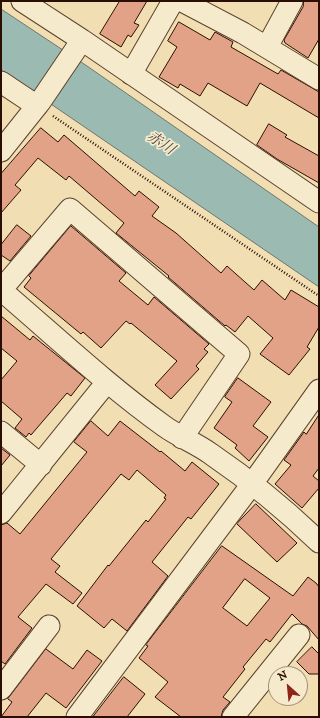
<!DOCTYPE html>
<html>
<head>
<meta charset="utf-8">
<style>
	body { margin:0 }
	#map { position:relative; width:320px; height:718px; overflow:hidden; background:#f1deb2; font-family:"IM FELL DW Pica",serif }
	canvas { display:block }
	.frame { position:absolute; inset:0; border:2px solid #2b0e02; pointer-events:none }
	.north { position:absolute; left:268px; top:666px; width:40px; height:40px; box-sizing:border-box; background:#f6eacd; border:1px solid #a5927c; border-radius:50%; rotate:333deg; font-size:11px; font-weight:700; line-height:16px; text-align:center; color:#2b0e02 }
	.north::after { content:''; display:block; margin:auto; width:14px; height:18px; background:#8f2418; clip-path:polygon(50% 0,100% 100%,50% 72%,0 100%) }
</style>
</head>
<body>
<div id="map">
<canvas width="320" height="718"></canvas>
<div class="frame"></div>
<div class="north">N</div>
</div>
<script>
const g = document.querySelector('canvas').getContext('2d');
g.lineJoin = 'round';
function fillPath(path, color) {
  g.fillStyle = color;
  g.fill(path, 'evenodd');
}
function trace(path, color, width, dash) {
  g.strokeStyle = color;
  g.lineWidth = width;
  g.lineCap = dash ? 'butt' : 'round';
  g.setLineDash(dash || []);
  g.stroke(path);
}
function write(font, color, halo, rows, align = 'center') {
  g.font = font + ' "IM FELL DW Pica","Noto Serif JP",serif';
  g.lineWidth = 3.5;
  g.setLineDash([]);
  g.textBaseline = 'middle';
  g.strokeStyle = halo;
  g.fillStyle = color;
  for (const [text, x, y, turn = 0] of rows) {
    g.save();
    g.translate(x, y);
    g.rotate((+turn || 0) * Math.PI / 180);
    g.textAlign = isNaN(turn) ? turn : align;
    if (halo) g.strokeText(text, 0, 0);
    g.fillText(text, 0, 0);
    g.restore();
  }
}
const water = new Path2D(`
	M1 9 87 66 319 227V287L1 70Z`);
const building = new Path2D(`
	M120 1H147L134 23 139 25 131 37 128 35 121 47 100 34Z
	M304 1H319V39L308 58 285 43 284 40 303 7Z
	M179 22 210 40 215 32 233 42 231 47 278 74 281 70 319 92V118L260 83 247 106 208 83 200 96 180 84 178 88 159 77 177 47 168 41Z
	M269 124 287 135 285 137 319 156V183L277 159 257 145Z
	M41 128 58 142 64 135 135 196 139 191 159 207 152 216 176 233 221 273 227 266 254 290 262 280 285 300 291 290 319 307V327L307 347 310 349 289 375 260 354 273 338 248 316 235 332 226 325 225 326 168 277 169 276 116 233 124 223 69 176 66 180 38 158 15 185 21 190 1 213V174Z
	M17 225 31 236 10 261 1 255V245Z
	M71 226 126 273 119 281 148 305 154 297 209 344 204 349 208 352 196 366 199 369 171 399 155 385 177 361 131 323 130 324 126 321 101 348 83 332 81 334 24 287 31 278 29 276Z
	M1 316 30 340 33 336 85 378 71 396 67 393 31 435 29 433 26 437 15 428 22 419 1 401V380L17 361 1 348Z
	M238 378 271 402 253 426 268 437 249 461 235 448 237 445 214 428 232 402 225 397Z
	M319 415V468L313 476 319 481V488L302 508 275 484 291 465 284 460 304 432 306 434Z
	M91 421 108 436 120 421 160 452 161 451 185 471 192 462 219 484 191 519 188 517 152 562 168 576 127 631 112 619 104 628 77 606 108 565 109 566 146 520 148 522 166 499 164 498 166 495 137 470 129 480 121 474 51 559 60 566 55 572 82 593 73 604 46 584 18 617 32 628 5 664 1 661V525L7 523 20 534 87 452 74 442Z
	M1 448 10 455 1 466Z
	M256 504 297 543 277 562 237 524Z
	M222 546 293 596 308 577 316 583 319 587V640L307 626 302 624 292 614 270 642 266 639 243 667 245 669 223 697 230 702 223 710 221 717H181L155 697 168 682 139 658 148 646 146 645ZM245 579 270 598 247 626 223 608Z
	M312 647 319 654V674H309L297 662Z
	M46 649 73 669 87 650 102 661 66 708 46 693 27 717H1L12 702 8 699Z
	M124 677 145 694 127 717H93Z`);
const path = new Path2D(`
	M53 116 319 296`);
const minor = new Path2D(`
	M22 1 82 40 319 202
	M182 1 243 33 319 79
	M267 47 292 1
	M131 74 173 1
	M1 82 37 106
	M1 151 40 102 82 40
	M1 290 70 209 239 354 182 438
	M1 290C55 336 107 385 164 426 179 437 196 443 211 454 249 480 286 510 319 542
	M1 432 41 465
	M1 513 107 382
	M1 689 49 626
	M77 717 252 484 319 390
	M233 717 299 635`);
const waterNames = [
	["赤川",160,144,34]
];
fillPath(water, '#9bbbb2');
trace(water, '#6e766c', 1);
fillPath(building, '#e2a287');
trace(building, '#2b0e02', 1);
trace(minor, '#5c422e', 23);
trace(path, '#2b0e02', 2.5, [1, 2]);
trace(minor, '#f6eacd', 21);
write('italic 15px', '#524b40', '#f6eacd', waterNames);
</script>
</body>
</html>
